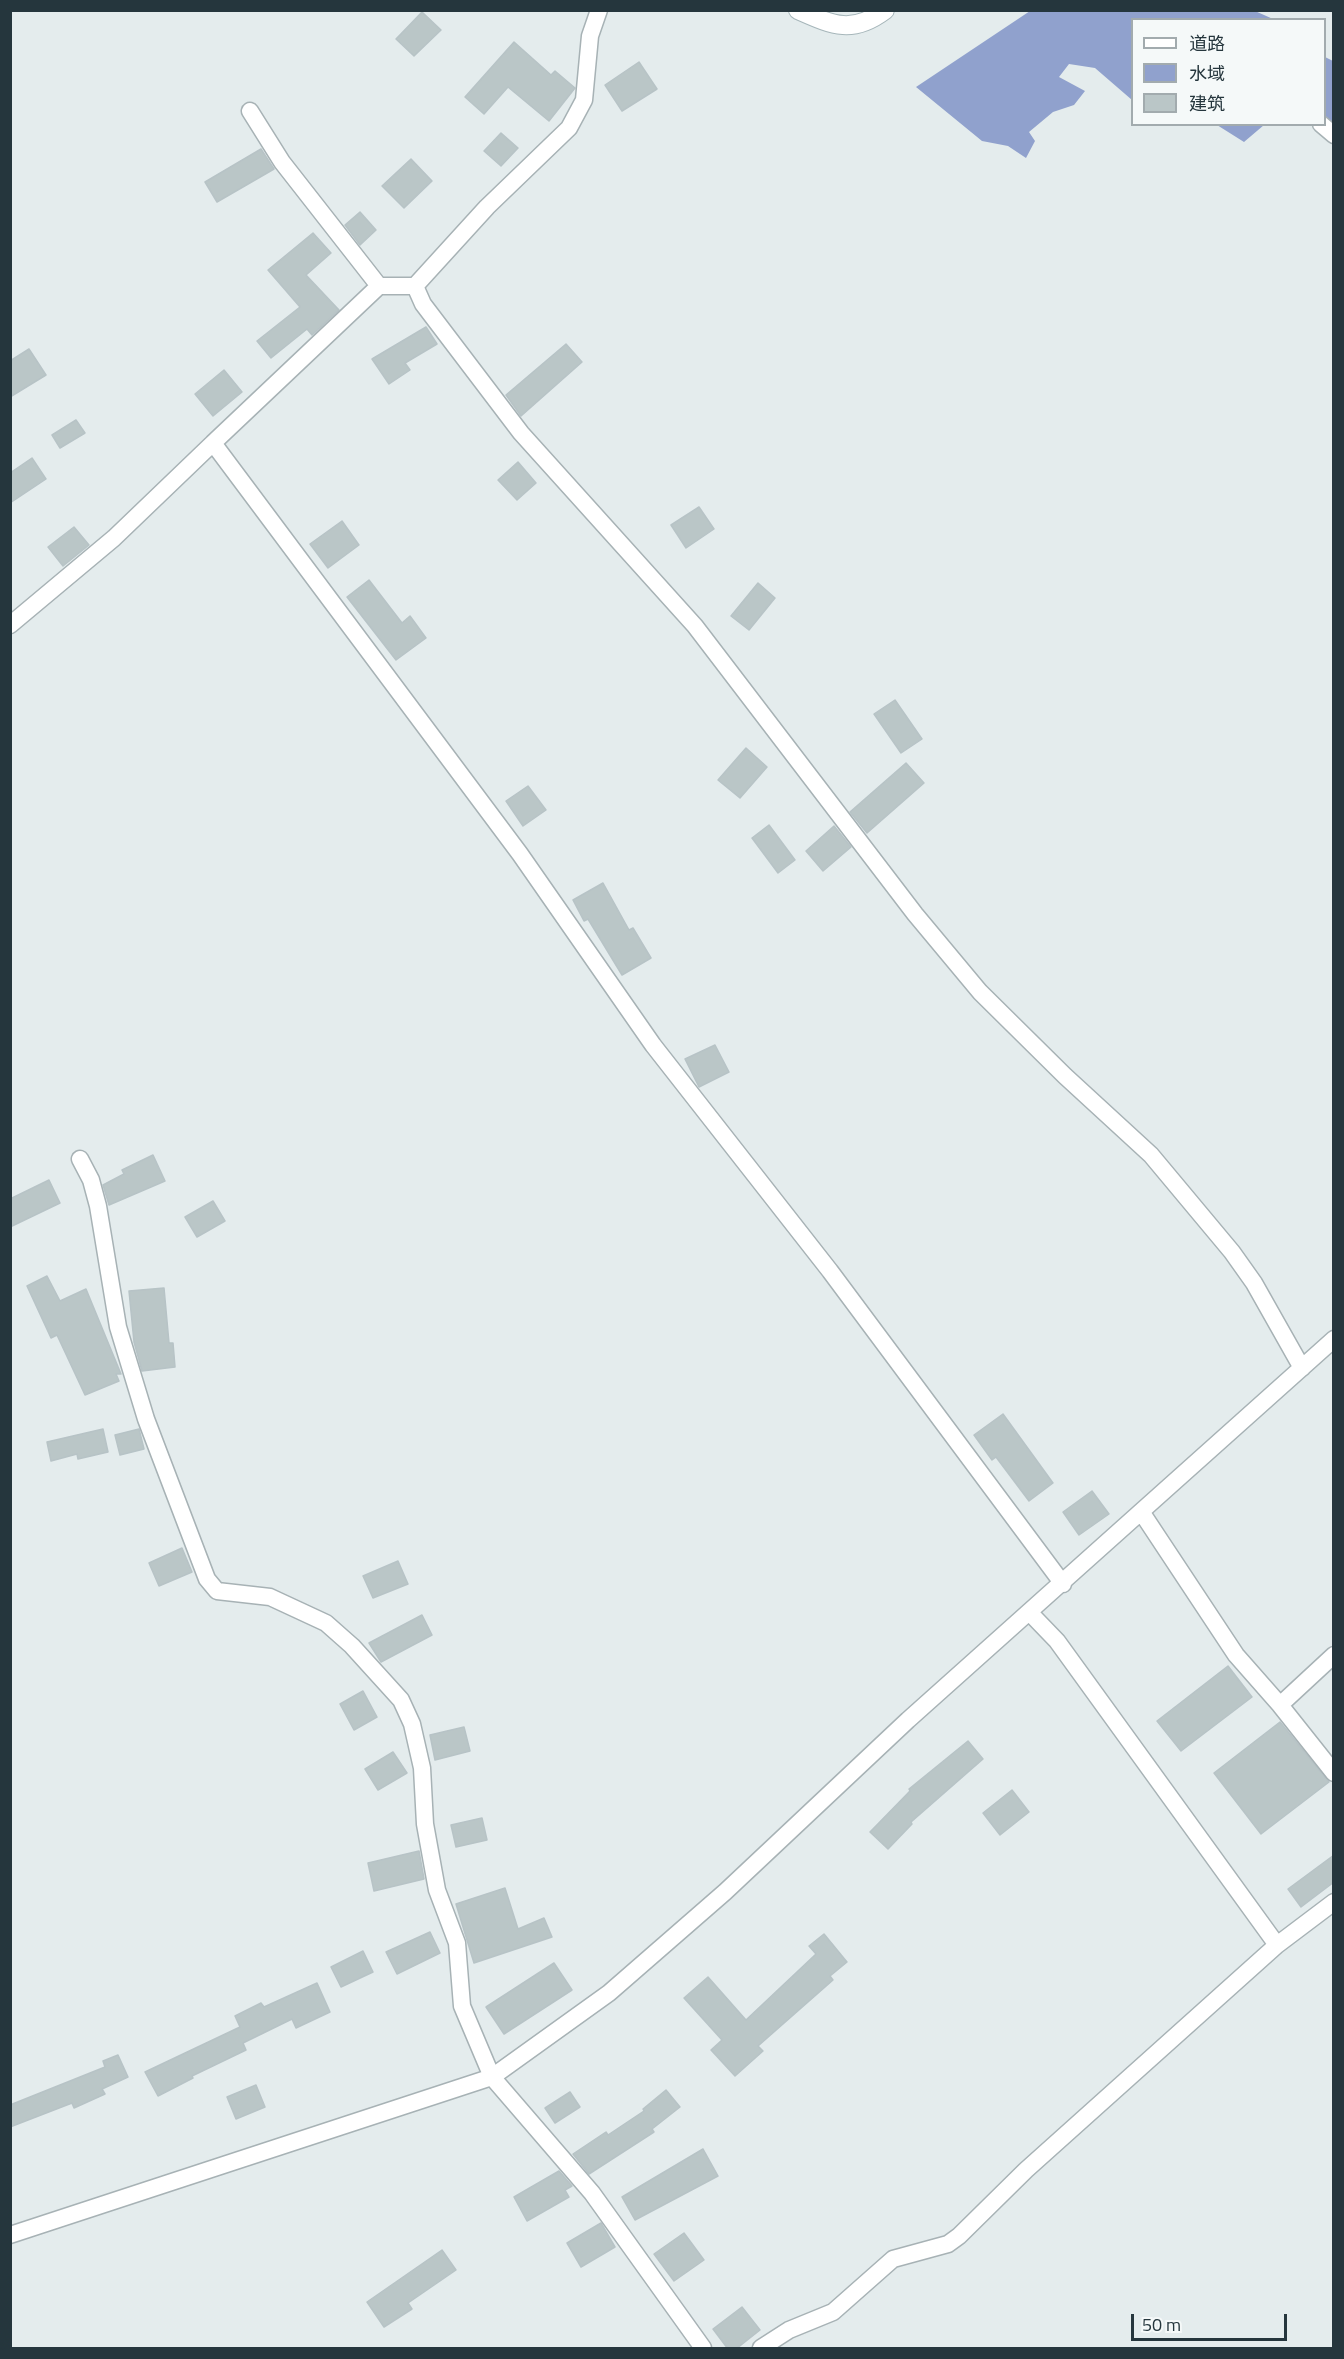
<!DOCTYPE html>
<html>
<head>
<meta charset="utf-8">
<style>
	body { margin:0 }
	#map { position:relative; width:1344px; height:2359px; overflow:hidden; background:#e4eced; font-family:"Titillium Web","Noto Sans SC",sans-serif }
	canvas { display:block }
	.frame { position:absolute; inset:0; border:12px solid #25363d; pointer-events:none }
	.legend { position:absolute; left:1131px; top:18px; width:195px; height:108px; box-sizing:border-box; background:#f5f9f9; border:2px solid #a2abae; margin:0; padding:8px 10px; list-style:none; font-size:18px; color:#25363d }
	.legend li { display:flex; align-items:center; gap:12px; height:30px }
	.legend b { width:30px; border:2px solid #a2abae }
	.scale { position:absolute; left:1131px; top:2314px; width:156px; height:27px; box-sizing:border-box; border:3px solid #25363d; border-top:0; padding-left:8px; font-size:18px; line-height:21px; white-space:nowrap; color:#25363d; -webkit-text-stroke:4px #f5f9f9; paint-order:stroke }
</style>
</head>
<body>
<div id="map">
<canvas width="1344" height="2359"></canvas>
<div class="frame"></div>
<ul class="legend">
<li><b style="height:8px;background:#fff"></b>道路</li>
<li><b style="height:16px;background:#90a1cd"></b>水域</li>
<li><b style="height:16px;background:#bac6c7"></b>建筑</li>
</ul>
<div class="scale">50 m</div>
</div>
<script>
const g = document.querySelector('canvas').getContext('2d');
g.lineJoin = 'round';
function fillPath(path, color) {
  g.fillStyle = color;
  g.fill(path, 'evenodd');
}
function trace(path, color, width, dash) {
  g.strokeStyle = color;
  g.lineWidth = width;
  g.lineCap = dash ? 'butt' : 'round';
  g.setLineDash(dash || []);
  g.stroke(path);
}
const water = new Path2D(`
	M1255 11 1273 19 1132 20V100L1095 68 1069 64 1059 77 1085 91 1074 105 1053 112 1029 132 1035 141 1026 158 1008 146 982 141 916 87 1030 11Z
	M1325 57 1333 61V124L1325 118Z
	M1217 125H1264L1244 142Z`);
const building = new Path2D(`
	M422 12 441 30 414 56 396 39Z
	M514 42 551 75 555 71 575 88 549 121 508 87 484 114 465 97Z
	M639 62 657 89 622 111 605 85Z
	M501 133 518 148 501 166 484 151Z
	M261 149 274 169 217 202 205 182Z
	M411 159 432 181 404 208 382 186Z
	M360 212 376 230 360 245 345 225Z
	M313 233 331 253 306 275 339 310 312 335 307 329 271 358 257 341 300 307 268 270Z
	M426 327 437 344 405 363 410 370 389 384 372 359Z
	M566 344 582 362 521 416 506 395Z
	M29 349 46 375 10 397V361Z
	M224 370 242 392 213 416 195 394Z
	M76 420 85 433 60 448 52 435Z
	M32 458 46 479 10 503V473Z
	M518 462 536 483 517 500 498 480Z
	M699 507 714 529 686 548 671 525Z
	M342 521 359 545 328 568 310 544Z
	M74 527 89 545 63 566 48 547Z
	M369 580 402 623 410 616 426 638 396 660 347 597Z
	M758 583 775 598 749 630 731 616Z
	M895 700 922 739 901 753 874 714Z
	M746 748 767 767 740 798 718 780Z
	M906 763 924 783 867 833 850 812Z
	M528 786 546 810 523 826 506 801Z
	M769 825 795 860 778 873 752 838Z
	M834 826 851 847 823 871 806 851Z
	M603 883 629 930 633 928 651 958 622 975 588 919 584 921 573 900Z
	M715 1045 729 1072 699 1087 685 1059Z
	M153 1155 165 1181 109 1205 103 1185 124 1174 122 1170Z
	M49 1180 60 1203 10 1227V1199Z
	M213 1201 225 1221 197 1237 185 1217Z
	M47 1276 60 1301 86 1289 121 1374H116L119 1381 85 1395 57 1335 51 1338 27 1286Z
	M164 1288 169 1343H173L175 1367 142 1371 134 1342 129 1291Z
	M1003 1414 1053 1483 1029 1501 996 1457 992 1460 974 1435Z
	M103 1429 108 1452 78 1459 77 1454 51 1461 47 1442Z
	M139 1429 144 1449 120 1455 115 1435Z
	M1092 1491 1109 1514 1079 1535 1063 1512Z
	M182 1548 192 1572 159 1586 149 1563Z
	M398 1561 408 1584 373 1598 363 1576Z
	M422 1615 432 1635 381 1662 369 1643Z
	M1228 1666 1252 1697 1181 1751 1157 1721Z
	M363 1691 377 1717 354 1730 340 1704Z
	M1280 1722 1329 1782 1261 1834 1214 1773Z
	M464 1727 470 1751 435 1760 430 1735Z
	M968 1741 983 1759 911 1822 912 1824 888 1849 870 1832 910 1791 909 1789Z
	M393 1752 407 1773 378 1790 365 1769Z
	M1012 1790 1029 1812 1000 1835 983 1813Z
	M482 1818 487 1840 456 1847 451 1825Z
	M419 1851 424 1879 374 1891 368 1863Z
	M1334 1855V1882L1301 1907 1288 1889Z
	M505 1888 518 1929 544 1918 552 1937 474 1963 456 1904Z
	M430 1932 440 1953 397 1974 386 1952Z
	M824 1934 847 1962 830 1976 833 1980 758 2046 763 2051 735 2076 711 2050 722 2040 684 1998 708 1977 746 2020 816 1954 809 1946Z
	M363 1951 373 1972 341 1987 331 1967Z
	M554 1963 572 1990 504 2034 486 2007Z
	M317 1983 330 2012 296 2028 292 2019 243 2043 246 2050 192 2076 193 2078 158 2096 145 2072 240 2027 235 2016 261 2003 264 2007Z
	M118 2055 128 2077 102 2089 105 2094 74 2108 72 2103 10 2127V2105L105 2067 103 2061Z
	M256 2085 265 2107 236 2119 227 2097Z
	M666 2090 680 2107 652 2129 654 2132 589 2174 573 2154 606 2132 608 2135 644 2111 643 2109Z
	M570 2092 580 2107 555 2123 545 2108Z
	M703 2149 718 2176 635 2220 622 2197Z
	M559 2171 572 2186 565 2190 569 2197 527 2221 514 2197Z
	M601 2223 615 2247 581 2267 567 2243Z
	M684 2233 704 2260 674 2281 654 2254Z
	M442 2250 456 2270 408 2303 412 2309 384 2327 367 2302Z
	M742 2307 760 2330 736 2349H728L713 2329Z`);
const street = new Path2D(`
	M250 111 282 162 379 286
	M1321 124 1334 135
	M415 286 423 304 521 433 695 626 915 914 980 992 1065 1076 1151 1155 1232 1252 1254 1283 1302 1368
	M213 443 379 286H415L487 207 569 128 584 100 590 36 599 10
	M10 625 114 538 213 443 520 854 653 1045 830 1271 1063 1584
	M80 1159 91 1180 98 1206 118 1327 146 1419 207 1579 217 1591 270 1597 326 1623 352 1646 401 1700 412 1724 422 1768 425 1824 437 1890 457 1943 462 2006 492 2077 592 2193 703 2348
	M1142 1513 1236 1655 1280 1705 1334 1773
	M1030 1613 1057 1641 1277 1945 1334 1902
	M1280 1705 1334 1655
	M10 2235 492 2077 609 1993 725 1892 908 1720 1334 1339
	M761 2348 789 2330 833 2312 893 2259 948 2244 959 2236 1026 2170 1277 1945`);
const secondary = new Path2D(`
	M798 10C832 25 852 35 885 10`);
fillPath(water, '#90a1cd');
fillPath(building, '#bac6c7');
trace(building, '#b7c3c6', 1.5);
trace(street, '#a7b2b5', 19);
trace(secondary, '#a6b6ba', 20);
trace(street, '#fff', 16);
trace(secondary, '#fff', 18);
</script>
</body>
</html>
